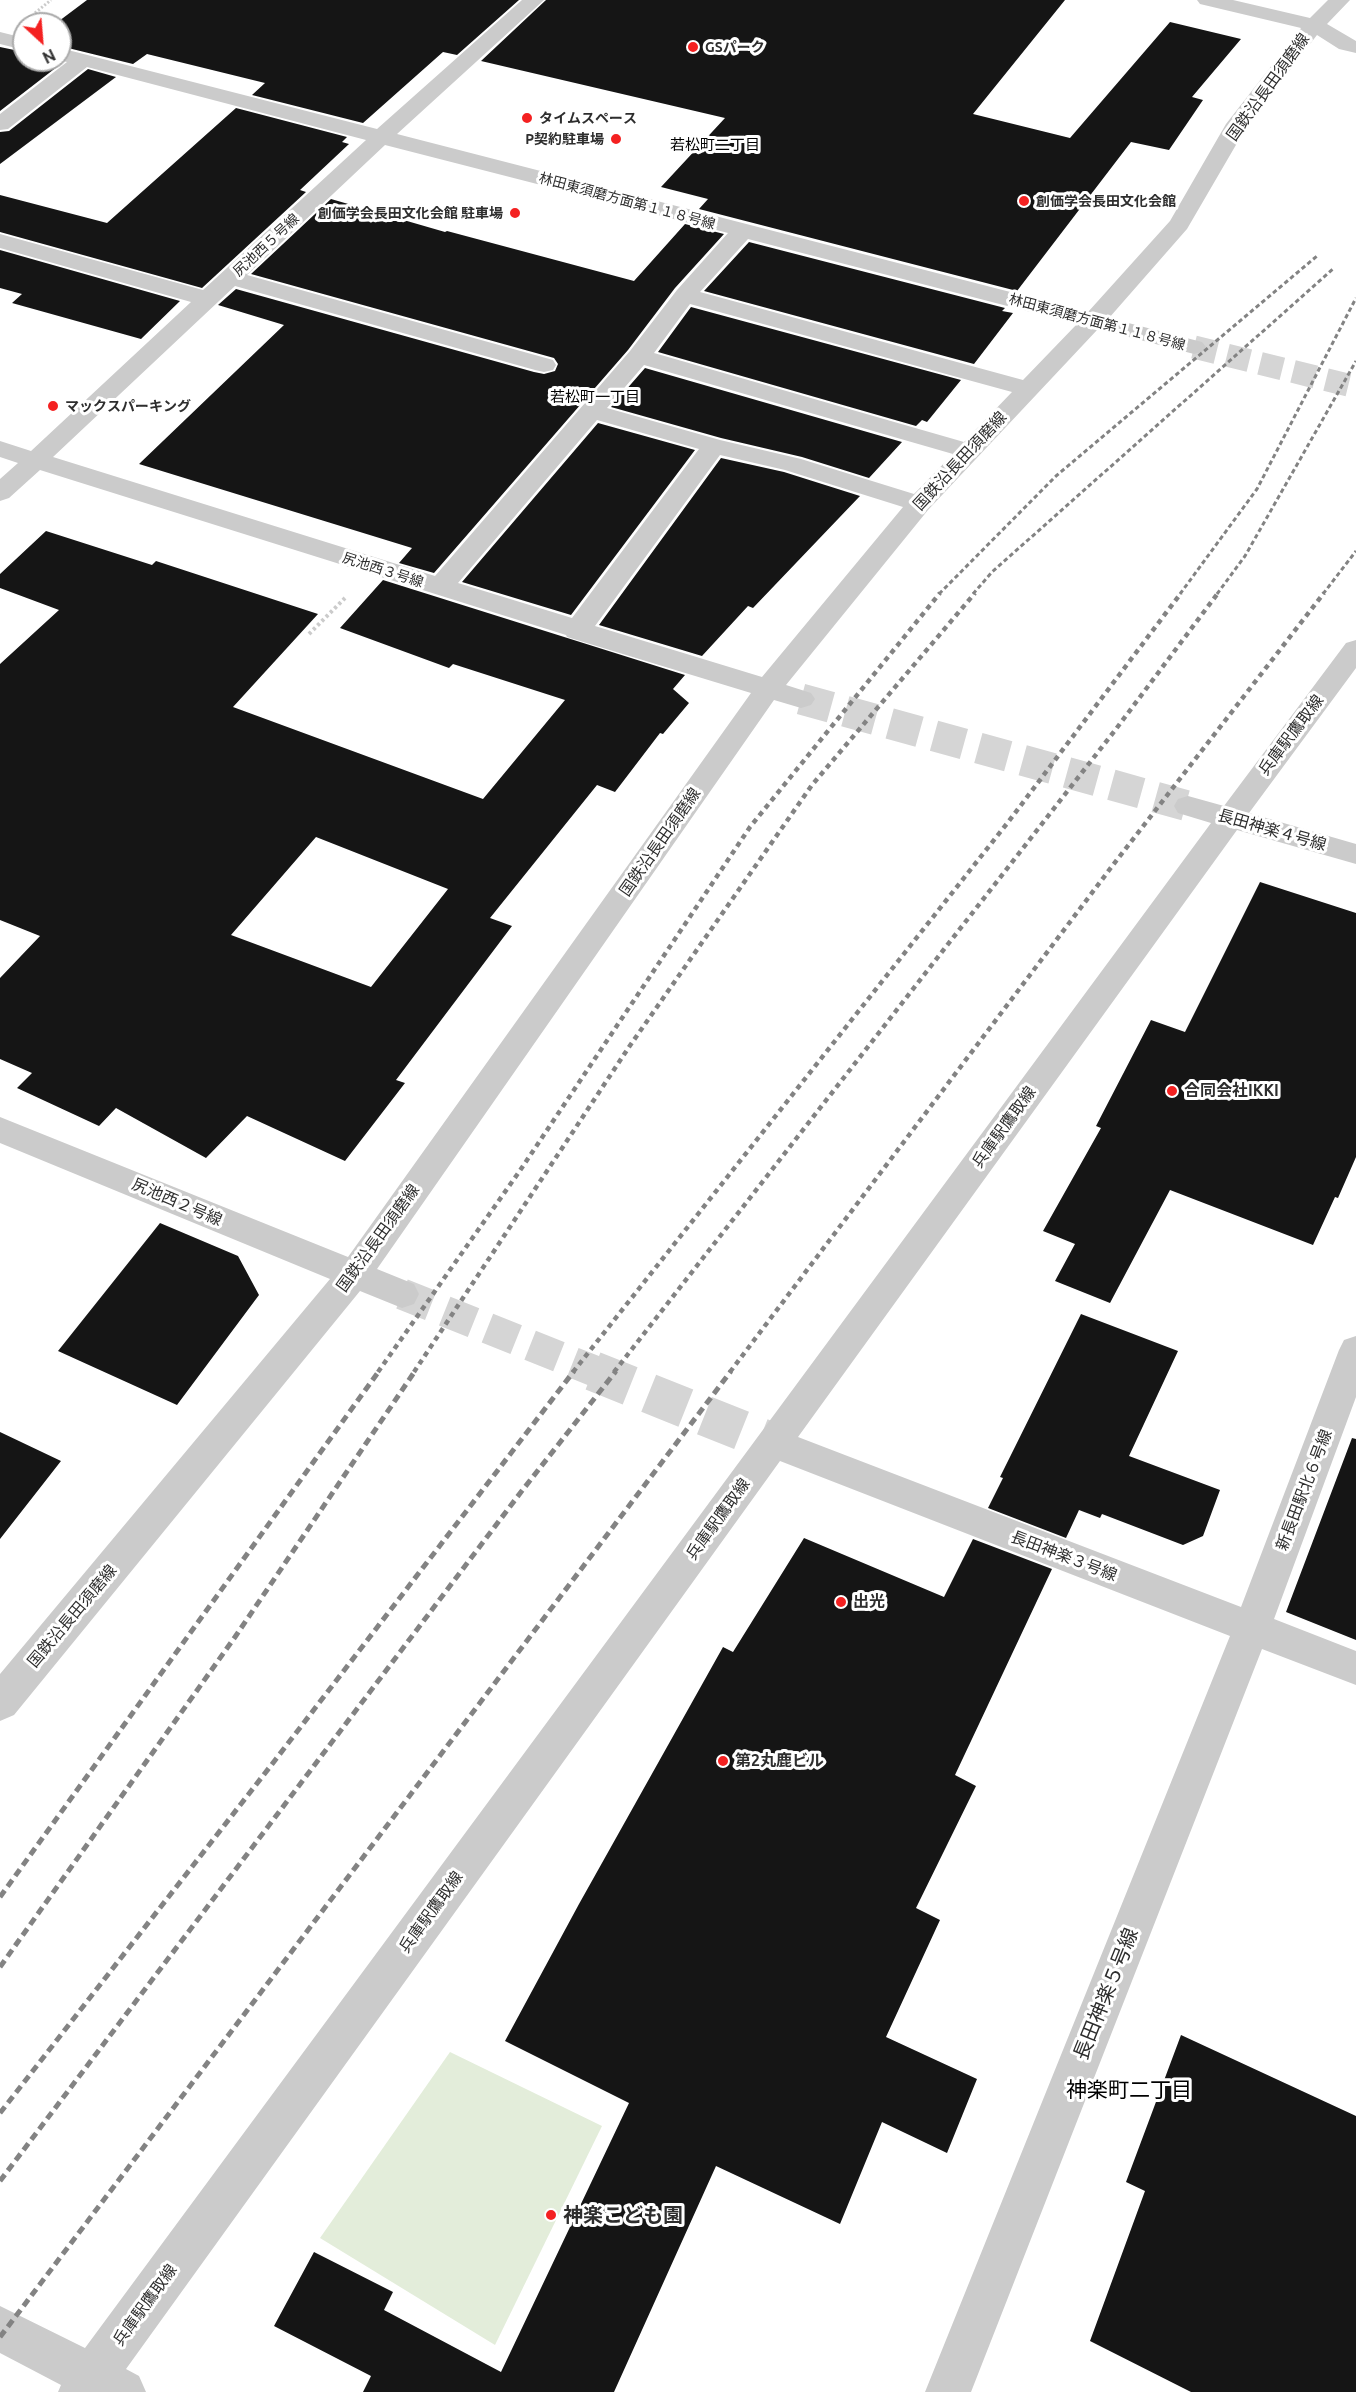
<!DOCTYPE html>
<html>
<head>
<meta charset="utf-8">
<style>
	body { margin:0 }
	#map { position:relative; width:1356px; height:2392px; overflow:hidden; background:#fff; font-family:Ubuntu,sans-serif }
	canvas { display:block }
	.north { position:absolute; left:12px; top:12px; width:60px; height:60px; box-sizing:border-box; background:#fff; border:2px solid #ababab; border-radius:50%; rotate:154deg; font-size:16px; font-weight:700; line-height:24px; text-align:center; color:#2e2e2e }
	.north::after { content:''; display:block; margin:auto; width:21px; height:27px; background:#f42121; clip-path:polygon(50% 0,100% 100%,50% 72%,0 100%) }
</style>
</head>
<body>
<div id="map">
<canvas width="1356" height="2392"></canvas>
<div class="north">N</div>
</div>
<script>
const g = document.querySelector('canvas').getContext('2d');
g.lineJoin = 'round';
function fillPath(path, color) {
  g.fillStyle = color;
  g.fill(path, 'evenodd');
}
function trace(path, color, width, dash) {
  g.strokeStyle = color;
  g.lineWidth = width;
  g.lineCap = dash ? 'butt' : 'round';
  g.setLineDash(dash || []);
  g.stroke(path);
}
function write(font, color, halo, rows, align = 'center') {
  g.font = font + ' Ubuntu,"Noto Sans JP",sans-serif';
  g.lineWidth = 6;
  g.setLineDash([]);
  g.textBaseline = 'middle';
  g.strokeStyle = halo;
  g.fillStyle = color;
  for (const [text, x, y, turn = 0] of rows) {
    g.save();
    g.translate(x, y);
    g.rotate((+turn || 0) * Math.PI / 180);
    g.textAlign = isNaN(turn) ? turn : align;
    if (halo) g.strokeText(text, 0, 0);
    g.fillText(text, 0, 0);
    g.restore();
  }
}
const green = new Path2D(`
	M450 2052 602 2126 495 2345 320 2238Z`);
const building = new Path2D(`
	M87 0H519L457 55 443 52 363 123 252 95 265 83 147 54 133 64 60 46V24H55Z
	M546 0H1065L973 114 1070 138 1170 22 1241 39 1192 97 1203 100 1169 150 1131 142 1017 291 699 209 708 199 661 187 725 118 481 61Z
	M0 47 24 52V60H57L62 63 0 111Z
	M88 69 116 77 0 164V132L9 131Z
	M236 108 347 137 342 142 349 144 300 190 306 192 202 288 0 232V195L107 223Z
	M331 199 445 232 447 231 634 281 685 224 724 234 675 288 628 350 434 573 399 563 412 548 139 464 284 325 218 305 236 289 534 372 544 374 555 371 558 364 554 358 251 274Z
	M749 242 1005 308 1002 311 1013 313 974 364 704 291Z
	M0 250 180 301 141 339 12 303 22 294 0 288Z
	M691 307 961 380 927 422 922 420 916 426 658 352Z
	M645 368 902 442 869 478 802 457 721 438 611 407Z
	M598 423 695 450 571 615 462 582Z
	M721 458 784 472 860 496 753 608 748 606 702 656 599 625Z
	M46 531 152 565 156 561 318 614 233 707 483 799 565 700 453 664 449 668 340 628 383 580 685 675 673 689 689 703 663 734 660 733 615 792 597 785 490 918 512 926 396 1080 405 1083 345 1161 247 1116 206 1158 116 1108 99 1126 17 1088 32 1073 0 1059V978L40 936 0 920V664L59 610 0 588V574ZM316 837 448 889 371 987 231 935Z
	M1260 882 1356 913V1157L1338 1198 1335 1197 1313 1245 1170 1190 1110 1303 1055 1281 1075 1244 1043 1231 1101 1128 1096 1126 1151 1020 1185 1032Z
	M160 1223 238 1256 259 1295 177 1405 58 1351Z
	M1081 1314 1178 1351 1129 1456 1220 1490 1203 1536 1183 1545 1102 1514 1100 1518 1079 1510 1066 1538 988 1508 1003 1478 1000 1477Z
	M0 1432 61 1461 0 1539Z
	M1352 1438 1356 1439V1640L1286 1612Z
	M804 1538 944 1597 973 1539 1052 1569 955 1775 976 1786 916 1908 940 1920 886 2037 977 2079 947 2153 882 2122 840 2224 716 2166 614 2392H363L371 2376 274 2326 314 2252 393 2292 384 2310 501 2372 629 2103 505 2041 579 1904 723 1647 733 1652Z
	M1181 2035 1356 2116V2392H1191L1090 2341 1145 2191 1126 2182Z`);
const minorTunnelFar2 = new Path2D(`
	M1194 347 1356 387`);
const minorTunnelFar1 = new Path2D(`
	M801 699 1188 806
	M402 1294 597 1372`);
const minorTunnel = new Path2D(`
	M593 1371 773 1443`);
const pathFar1 = new Path2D(`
	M35 13 51 0`);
const path = new Path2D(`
	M309 634 345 598`);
const minor = new Path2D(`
	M522 0H544L397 134 1088 312 1170 221 1226 124 1301 28 1200 4 1197 0H1233L1310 18 1328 0H1350L1327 24 1356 41V53L1339 49 1317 35 1247 126 1187 229 1109 318 1202 342 1206 347 1202 352 1194 354 1098 329 928 510 786 685 811 693 815 699 811 705 801 708 774 700 377 1269 414 1284 419 1294 414 1304 402 1308 360 1291 14 1715 0 1721V1674L330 1279 0 1143V1117L348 1257 751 693 567 637 566 635 40 470 9 498 0 501V479L18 463 0 457V441L31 451 191 302 0 248V234L203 290 366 140 87 67 8 129 0 130V114L67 62 59 60 60 48 377 129ZM385 145 728 233 677 290 630 351 435 576 53 457 235 286 535 370 544 372 553 370 556 365 553 360 247 275ZM748 239 1077 324 1023 380 700 292ZM690 304 1012 392 964 442 654 353ZM644 365 953 454 914 494 801 459 720 440 607 408ZM597 420 699 449 572 618 458 583ZM720 455 785 470 903 507 762 677 595 626Z
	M0 32 24 38V50L0 44Z
	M1356 640V668L1249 813 1356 844V864L1237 830 798 1437 1241 1607 1339 1350 1344 1340 1356 1336V1397L1274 1619 1356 1651V1685L1262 1649 971 2392H925L1230 1636 780 1461 126 2369 139 2376 146 2392H58L61 2385 0 2353V2306L85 2348 1211 823 1178 813 1174 806 1178 799 1188 796 1224 806 1346 643Z`);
const railFar2 = new Path2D(`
	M939 594 1056 476 1317 256
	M973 594 992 572 1333 269
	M1180 594 1257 489 1356 298
	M1217 594 1245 556 1356 361
	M1323 594 1356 551`);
const railFar1 = new Path2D(`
	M378 1372 519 1172 750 827 940 593
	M414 1372 629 1047 812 785 975 593
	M573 1372 1009 821 1181 593
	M614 1372 1116 729 1218 593
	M730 1372 1113 865 1324 593`);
const rail = new Path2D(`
	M0 1897 379 1371
	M0 1967 235 1637 415 1371
	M0 2113 276 1759 574 1371
	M0 2181 521 1492 616 1371
	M0 2337 731 1371`);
const markers = [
	[693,47,6,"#f42121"],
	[527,118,6,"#f42121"],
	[616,139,6,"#f42121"],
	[1024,201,6,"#f42121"],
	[515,213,6,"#f42121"],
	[53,406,6,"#f42121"],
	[1172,1091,6,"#f42121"],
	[841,1602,6,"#f42121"],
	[723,1761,6,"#f42121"],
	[551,2215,6,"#f42121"]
];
const farPoinames = [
	["GSパーク",705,47],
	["タイムスペース",539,118],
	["P契約駐車場",604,139,"right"],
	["創価学会長田文化会館",1036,201],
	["創価学会長田文化会館 駐車場",503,213,"right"],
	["マックスパーキング",65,406]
];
const farStreetnames = [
	["林田東須磨方面第１１８号線",627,201,15],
	["尻池西５号線",266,245,-43],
	["林田東須磨方面第１１８号線",1097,322,15],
	["尻池西３号線",383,570,18]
];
const farNeighbourhoodnames = [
	["若松町二丁目",715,145],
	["若松町一丁目",595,397]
];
const streetNames = [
	["国鉄沿長田須磨線",1268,87,-54],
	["国鉄沿長田須磨線",960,461,-47],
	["兵庫駅鷹取線",1291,735,-53],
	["長田神楽４号線",1272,830,16],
	["国鉄沿長田須磨線",660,842,-55],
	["兵庫駅鷹取線",1004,1127,-54],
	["尻池西２号線",177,1202,23],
	["国鉄沿長田須磨線",378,1238,-54],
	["新長田駅北６号線",1304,1490,-69],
	["兵庫駅鷹取線",718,1519,-54],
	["長田神楽３号線",1064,1556,21],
	["国鉄沿長田須磨線",72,1616,-50],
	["兵庫駅鷹取線",431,1912,-54],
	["兵庫駅鷹取線",145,2305,-54]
];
const poiNames = [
	["合同会社IKKI",1184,1091],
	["出光",853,1602],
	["第2丸鹿ビル",735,1761]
];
const nearStreetnames = [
	["長田神楽５号線",1106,1994,-68]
];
const nearPoinames = [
	["神楽こども園",563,2215]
];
const nearNeighbourhoodnames = [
	["神楽町二丁目",1129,2090]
];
fillPath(green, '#e3edda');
fillPath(building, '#151515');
trace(minorTunnelFar2, '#d5d5d5', 23, [23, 11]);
trace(minorTunnelFar1, '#d5d5d5', 31, [31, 15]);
trace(minorTunnel, '#d5d5d5', 40, [40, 20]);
trace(pathFar1, '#cbcbcb', 3, [2, 2]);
trace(path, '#cbcbcb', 4, [3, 3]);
fillPath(minor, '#cbcbcb');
trace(railFar2, '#838383', 3, [4.5, 3]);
trace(railFar1, '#838383', 4.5, [5, 4.5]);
trace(rail, '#838383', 5, [8, 5]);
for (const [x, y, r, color] of markers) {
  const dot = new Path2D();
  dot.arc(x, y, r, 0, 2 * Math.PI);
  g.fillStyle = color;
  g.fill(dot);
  trace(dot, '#fff', 2);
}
write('bold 14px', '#2e2e2e', '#fff', farPoinames, 'left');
write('14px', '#2e2e2e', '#fff', farStreetnames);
write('15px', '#000', '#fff', farNeighbourhoodnames);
write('16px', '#2e2e2e', '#fff', streetNames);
write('bold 16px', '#2e2e2e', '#fff', poiNames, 'left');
write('20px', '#2e2e2e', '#fff', nearStreetnames);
write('bold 20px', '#2e2e2e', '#fff', nearPoinames, 'left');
write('21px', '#000', '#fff', nearNeighbourhoodnames);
</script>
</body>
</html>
